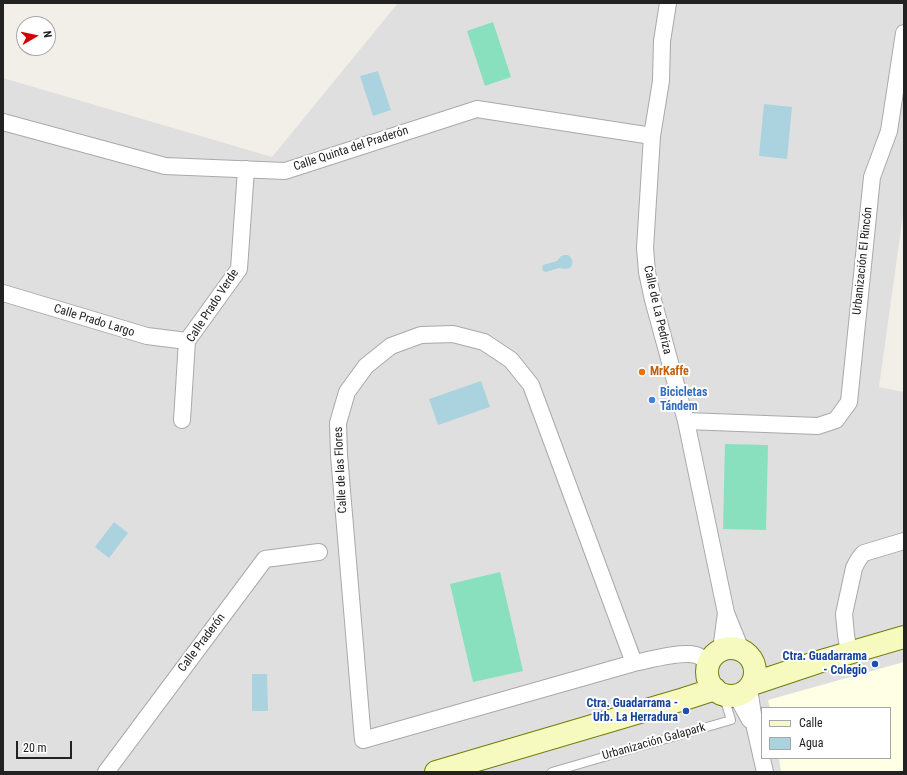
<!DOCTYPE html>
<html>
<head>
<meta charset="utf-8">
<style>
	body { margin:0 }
	#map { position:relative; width:907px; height:775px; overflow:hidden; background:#f2efe9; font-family:"Roboto Condensed",sans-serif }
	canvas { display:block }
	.frame { position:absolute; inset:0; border:4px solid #222; pointer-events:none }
	.legend { position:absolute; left:761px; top:707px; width:130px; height:52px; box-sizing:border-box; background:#fff; border:1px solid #a7a7a7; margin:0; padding:5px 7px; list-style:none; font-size:12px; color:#222 }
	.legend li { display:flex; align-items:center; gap:8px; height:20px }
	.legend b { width:20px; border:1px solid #a7a7a7 }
	.north { position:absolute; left:16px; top:16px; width:40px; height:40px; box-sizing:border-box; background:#fff; border:1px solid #a7a7a7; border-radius:50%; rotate:81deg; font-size:11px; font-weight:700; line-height:16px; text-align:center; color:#222 }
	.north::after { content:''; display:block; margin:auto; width:14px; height:18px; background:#d40000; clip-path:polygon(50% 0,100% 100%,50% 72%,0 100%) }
	.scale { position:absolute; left:16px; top:741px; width:56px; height:18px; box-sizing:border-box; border:2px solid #222; border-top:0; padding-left:5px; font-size:12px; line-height:14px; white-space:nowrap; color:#222; -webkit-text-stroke:3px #fff; paint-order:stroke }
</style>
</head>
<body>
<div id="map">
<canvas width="907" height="775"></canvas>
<div class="frame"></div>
<ul class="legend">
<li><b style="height:5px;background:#f7fabf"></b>Calle</li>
<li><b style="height:11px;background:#aad3df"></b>Agua</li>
</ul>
<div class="north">N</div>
<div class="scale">20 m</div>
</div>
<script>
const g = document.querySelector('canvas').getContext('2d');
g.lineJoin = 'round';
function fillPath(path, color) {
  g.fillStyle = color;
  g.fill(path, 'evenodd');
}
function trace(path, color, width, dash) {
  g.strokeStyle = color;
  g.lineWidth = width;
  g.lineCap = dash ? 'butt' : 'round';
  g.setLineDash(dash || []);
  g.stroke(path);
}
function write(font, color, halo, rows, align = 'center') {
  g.font = font + ' "Roboto Condensed",sans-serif';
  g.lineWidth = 4;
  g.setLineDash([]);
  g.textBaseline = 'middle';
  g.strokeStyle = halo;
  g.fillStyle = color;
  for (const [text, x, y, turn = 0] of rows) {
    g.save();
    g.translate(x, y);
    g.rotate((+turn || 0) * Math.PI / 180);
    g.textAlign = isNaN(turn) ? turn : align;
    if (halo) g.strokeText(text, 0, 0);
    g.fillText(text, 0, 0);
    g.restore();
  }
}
const residential = new Path2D(`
	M398 3H904V208L879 387 904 392V772H3V78L272 157ZM762 708H890V758H762Z`);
const education = new Path2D(`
	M904 662V772H781L779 758H890V708H770L768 700Z`);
const pitch = new Path2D(`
	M493 22 511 77 485 86 467 31Z
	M725 444 768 445 766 530 723 529Z
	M500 572 523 671 473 682 450 584Z`);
const water = new Path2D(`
	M378 71 391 110 373 116 360 76Z
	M764 104 792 107 787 159 759 156Z
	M564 255H568C573 259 574 263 570 268L565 269 559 268 546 272 543 271 542 268 543 265 557 261 561 256Z
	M481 381 490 407 438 425 429 399Z
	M114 522 128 533 109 558 95 547Z
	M252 674H267L268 711H252Z`);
const service = new Path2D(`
	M552 772 731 720 723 694`);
const minor = new Path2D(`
	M668 3 662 41 661 81 652 136 645 248 647 272 653 300 686 421 726 613 741 650
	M3 122 165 166 285 171 477 109 652 136
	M3 293 147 336 187 341
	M182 420 187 341 239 269 246 169
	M686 421 818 426 836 420 849 402 872 177 889 131 904 33
	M721 650 726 613
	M849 653 846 635 844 614 854 568C857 562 859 557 864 553L904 541
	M634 663 531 385 511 360 484 342 453 334 421 335 391 346 366 366 347 392 338 423 339 455 363 740 634 663C650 660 680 651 696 655 700 656 705 660 709 663
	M749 688 755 728 765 772
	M736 695 750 720
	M106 772 265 559 319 552`);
const secondary = new Path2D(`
	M707 672a24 24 0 1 1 48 0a24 24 0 1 1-48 0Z
	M752 684 818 662 904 637
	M436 772 684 699 715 689`);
const markers = [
	[642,372,4,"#e8710a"],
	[652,400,4,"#3f7fe0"],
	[875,664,4,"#1a4fb4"],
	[686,711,4,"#1a4fb4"]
];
const streetNames = [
	["Calle Quinta del Praderón",351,149,-18],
	["Urbanización El Rincón",863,261,-84],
	["Calle Prado Verde",213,306,-57],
	["Calle de La Pedriza",657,310,77],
	["Calle Prado Largo",94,321,17],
	["Calle de las Flores",341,470,-93],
	["Calle Praderón",202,643,-53],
	["Urbanización Galapark",654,742,-16]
];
const foodNames = [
	["MrKaffe",650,372]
];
const shopNames = [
	["Bicicletas",660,393],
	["Tándem",660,407]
];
const transitNames = [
	["Ctra. Guadarrama",867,657],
	["- Colegio",867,671],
	["Ctra. Guadarrama -",678,704],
	["Urb. La Herradura",678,718]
];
fillPath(residential, '#e0dfdf');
fillPath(education, '#ffffe5');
fillPath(pitch, '#88e0be');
fillPath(water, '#aad3df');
trace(service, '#a9a9a9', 10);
trace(minor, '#a9a9a9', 18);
trace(secondary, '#707d05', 24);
trace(service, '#fff', 8);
trace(minor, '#fff', 16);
trace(secondary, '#f7fabf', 22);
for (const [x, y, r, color] of markers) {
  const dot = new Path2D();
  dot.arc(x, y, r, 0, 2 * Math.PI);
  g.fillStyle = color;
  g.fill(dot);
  trace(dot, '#fff', 1.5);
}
write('12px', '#222', '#fff', streetNames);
write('bold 12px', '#c56008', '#fff', foodNames, 'left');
write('bold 12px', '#366cbe', '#fff', shopNames, 'left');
write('bold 12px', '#164399', '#fff', transitNames, 'right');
</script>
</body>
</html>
